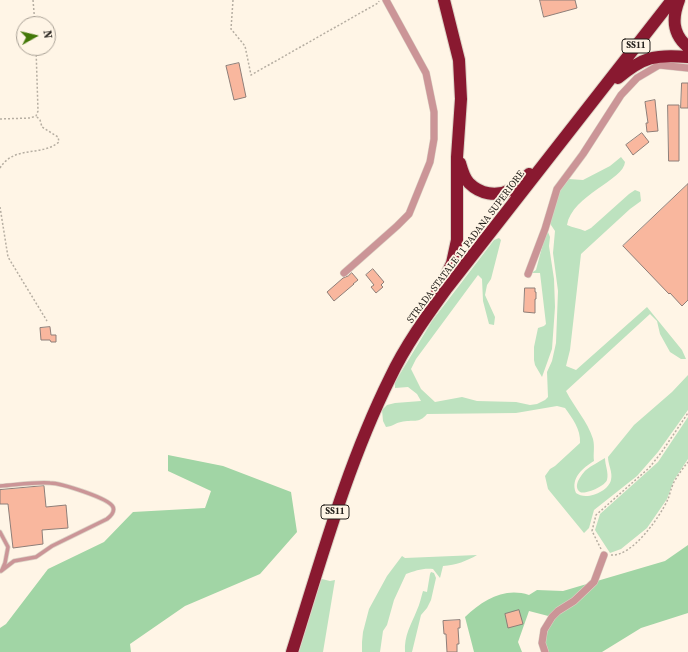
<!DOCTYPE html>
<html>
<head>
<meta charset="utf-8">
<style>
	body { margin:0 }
	#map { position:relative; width:688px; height:652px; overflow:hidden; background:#fff5e6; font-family:"Source Serif 4",serif }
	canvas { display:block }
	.north { position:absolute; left:16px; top:16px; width:40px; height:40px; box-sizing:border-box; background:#fff5e6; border:1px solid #a8a095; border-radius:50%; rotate:82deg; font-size:11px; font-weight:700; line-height:16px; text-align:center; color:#25211c }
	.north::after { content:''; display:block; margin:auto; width:14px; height:18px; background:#437808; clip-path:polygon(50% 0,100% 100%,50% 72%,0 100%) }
</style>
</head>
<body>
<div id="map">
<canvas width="688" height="652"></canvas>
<div class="north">N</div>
</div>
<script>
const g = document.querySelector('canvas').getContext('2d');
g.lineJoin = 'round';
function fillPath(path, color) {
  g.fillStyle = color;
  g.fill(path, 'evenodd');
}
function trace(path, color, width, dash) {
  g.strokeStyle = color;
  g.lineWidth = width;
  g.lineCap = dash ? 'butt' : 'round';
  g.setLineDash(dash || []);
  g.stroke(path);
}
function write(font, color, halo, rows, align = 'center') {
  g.font = font + ' "Source Serif 4",serif';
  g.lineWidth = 3.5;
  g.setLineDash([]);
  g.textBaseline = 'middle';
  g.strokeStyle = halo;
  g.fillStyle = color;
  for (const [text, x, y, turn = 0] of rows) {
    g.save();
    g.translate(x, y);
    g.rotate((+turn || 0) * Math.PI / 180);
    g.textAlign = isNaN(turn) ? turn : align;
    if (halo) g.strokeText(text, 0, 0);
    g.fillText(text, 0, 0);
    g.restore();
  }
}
const green = new Path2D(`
	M621 157 625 162C624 180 572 195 567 225 573 228 579 228 585 231L591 228 629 194 635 190 640 192 641 201 630 209 581 254 570 350 566 366 576 370 647 307 682 350 686 359H681L670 352 660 334 657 321 650 314 566 391C574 407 588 422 593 439 595 447 593 454 594 461 583 468 570 478 576 493 586 501 608 492 611 480 613 472 608 465 608 457L634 425 672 392 688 375V410L658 452 637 476 594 510 589 528 584 533 548 489 545 476 550 469 555 466 580 443C581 429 572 418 565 408L557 406 516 413 427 414C419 424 413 419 401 422 395 423 394 426 386 427L383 421 382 410 387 405 395 403 421 401 417 394 408 387 395 388V382L432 321 494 240 499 238 501 240 491 279 487 285 485 295 495 317 494 325 489 324 483 301 482 279 478 275 416 359 411 369 421 389 435 402 462 397 477 401 516 402 530 405 537 404 545 400 548 397 547 372 552 361 556 343 558 291 553 253 555 231 549 222 559 191 569 179 583 180 610 166Z
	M546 232H548L550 237 549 246 554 279 555 307 552 349 542 377 535 365 534 360V347L538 328 544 326 546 324 540 273H531L536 270Z
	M688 417V459L674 480 667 499 647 528 621 549 610 553 595 530 600 514 658 462Z
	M605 458C605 465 609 473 607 480 605 486 585 495 580 492 572 486 582 474 586 470 592 465 599 462 605 458Z
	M477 555C467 561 456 565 443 566L440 578 433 569C422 568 415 571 406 574L394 600 387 625 383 631 380 652H362V642L363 632 369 609 387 576 402 556 405 558Z
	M431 572 434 573 436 578 431 600 427 608 421 615 412 652H405C404 635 411 625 417 610 420 604 421 597 423 591L427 592 430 574Z
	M318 578 330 581 335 580 323 652H294Z`);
const forest = new Path2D(`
	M168 455 223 466 291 492 297 532 260 574 185 606 130 644 131 652H0V628L6 624 48 569 104 542 133 512 205 508 211 491 168 471Z
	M688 545V613L641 628 602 652H548C542 641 548 626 556 618L529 611 518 642 522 652H474L465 617C483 600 504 587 529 595L537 590 563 591 665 561Z`);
const building = new Path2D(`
	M540 0H575L577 8 544 17Z
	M239 63 246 97 234 100 226 66Z
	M682 83H688V108H681Z
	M655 100 658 131 647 132 646 123H648L645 102Z
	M668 105H679V161H669Z
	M642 133 649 142 633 155 626 145Z
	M688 184V300L682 306 670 293 669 294 623 246Z
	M373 269 384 282 381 285 383 287 376 293 371 287 374 285 366 275Z
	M352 273 358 280 353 284H354L334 301 327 292 343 278 348 276Z
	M525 288H535V292H536V299H535V313L524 312Z
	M50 327 51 335H56V342H51L50 340H41L40 328Z
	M44 486 46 507 66 505 68 528 42 530 43 544 13 548 8 504H0V490Z
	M519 610 523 624 508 628 505 614Z
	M460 620V628H458L459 644H457V652H447L446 634H444L443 621Z`);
const path = new Path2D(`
	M33 0 35 24
	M233 0 231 29 245 46 251 75 378 3 379 1
	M0 119 30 118 36 116 38 111 36 48
	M0 168C14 145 41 157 59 142L58 137 42 127 40 120 36 116
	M0 207 8 257 47 321
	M601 549 592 531 596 515 649 468 661 453 688 413
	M611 555C632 557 660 517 668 499 670 494 671 488 674 482 678 475 683 468 688 462`);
const lane = new Path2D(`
	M0 486C16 485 33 482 50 483 60 483 109 498 113 507 115 512 111 516 107 519L52 546 36 557 14 561 1 571
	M0 532 8 547 5 563 2 570`);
const street = new Path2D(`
	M344 273 397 226 409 214 430 162 434 139V112L426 73 386 0
	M528 274 545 229 557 189 583 154 621 95 637 78 659 65 688 68
	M545 652 542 643 544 630 552 617 558 611 574 601 594 582 604 555`);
const highway = new Path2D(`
	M679 0C672 18 672 34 688 47
	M618 78C643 57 655 54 688 57
	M460 163C462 170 464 178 469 183 480 194 496 197 510 190 517 186 524 180 529 174
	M437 290 446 276 452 263 457 240V157L461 99 459 60 444 0
	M292 652C321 560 347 465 390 378 405 346 426 317 447 288L672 0`);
const shields = [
	[636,46,28],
	[335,512,28]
];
const shieldNames = [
	["SS11",636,46],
	["SS11",335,512]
];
const streetNames = [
	["STRADA STATALE 11 PADANA SUPERIORE",466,247,-53]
];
fillPath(green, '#bde2bf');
fillPath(forest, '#a1d5a5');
fillPath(building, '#f9b79e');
trace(building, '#8e7e78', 1);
trace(lane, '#dcd3c6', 5);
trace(street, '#dcd3c6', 8);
trace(highway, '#dcd3c6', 14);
trace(path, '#b6aea2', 1.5, [2, 2]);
trace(lane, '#cb9597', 3.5);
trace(street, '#cb9597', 7);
trace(highway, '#891930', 12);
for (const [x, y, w] of shields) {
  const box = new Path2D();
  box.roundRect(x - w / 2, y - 7, w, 14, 3);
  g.fillStyle = '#fff5e6';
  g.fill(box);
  trace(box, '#25211c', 1);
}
write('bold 9px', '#25211c', null, shieldNames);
write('10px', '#25211c', '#fff5e6', streetNames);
</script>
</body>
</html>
